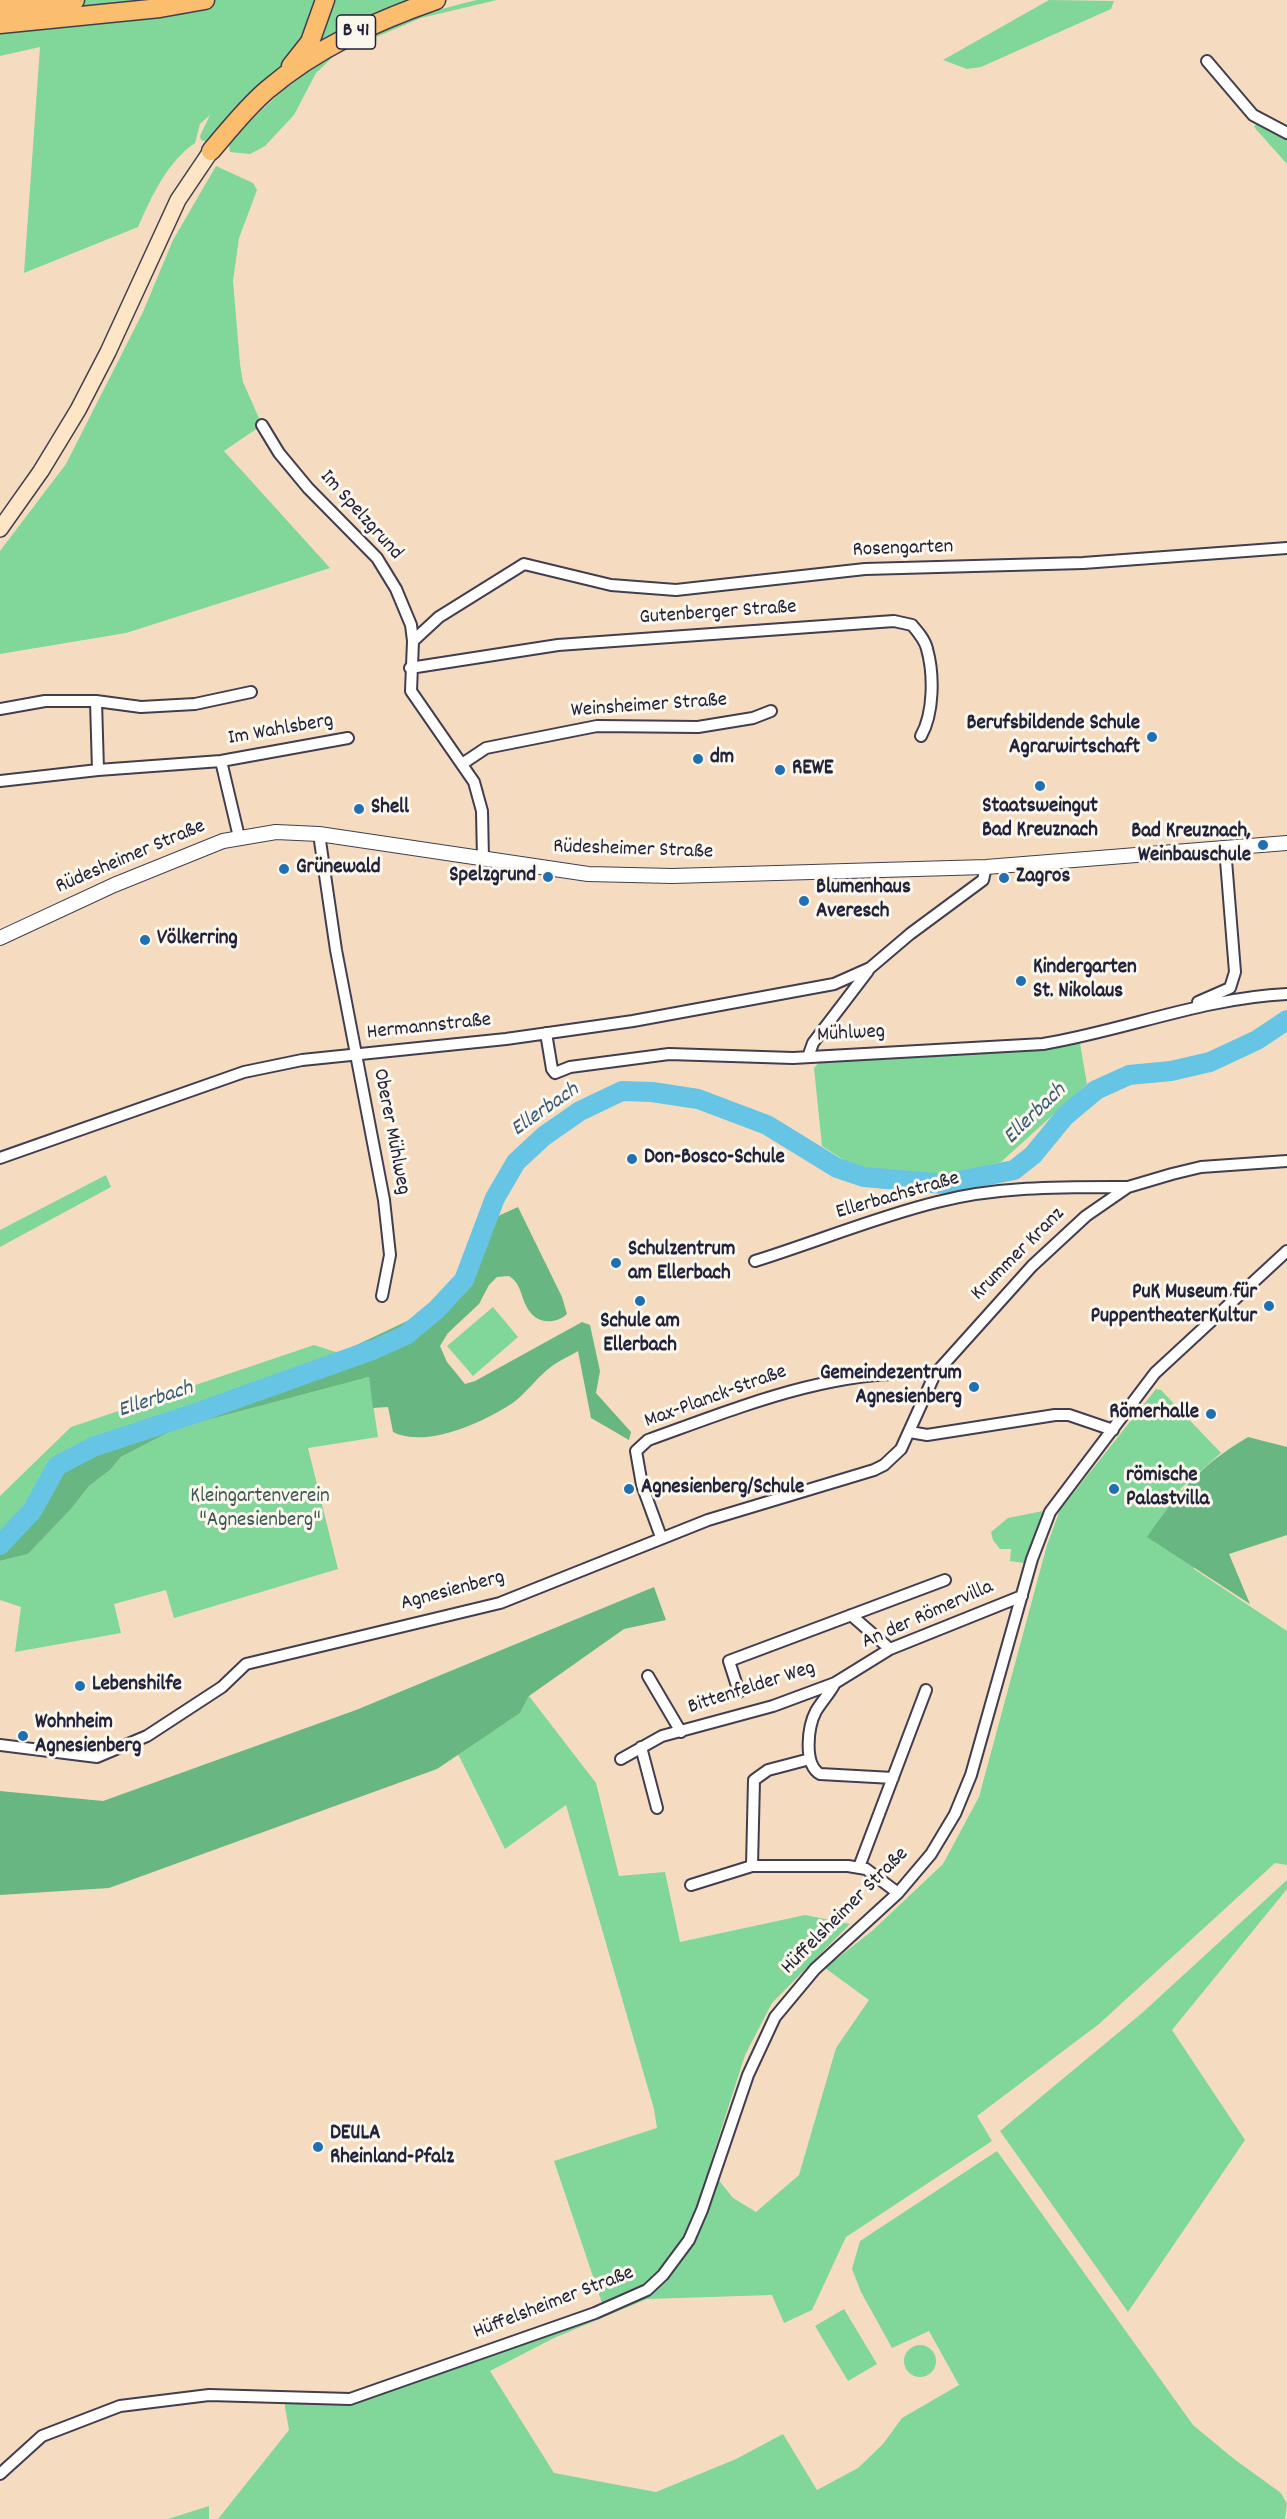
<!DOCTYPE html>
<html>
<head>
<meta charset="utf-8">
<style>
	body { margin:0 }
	canvas { display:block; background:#f5dcc0 }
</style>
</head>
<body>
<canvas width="1287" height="2519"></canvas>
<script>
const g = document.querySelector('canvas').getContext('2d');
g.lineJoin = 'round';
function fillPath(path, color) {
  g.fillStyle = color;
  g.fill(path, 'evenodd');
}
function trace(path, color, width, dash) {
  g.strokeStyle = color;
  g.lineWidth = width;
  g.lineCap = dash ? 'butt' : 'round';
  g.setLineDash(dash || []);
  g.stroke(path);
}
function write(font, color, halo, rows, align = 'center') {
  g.font = font + ' Dekko,sans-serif';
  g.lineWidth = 6;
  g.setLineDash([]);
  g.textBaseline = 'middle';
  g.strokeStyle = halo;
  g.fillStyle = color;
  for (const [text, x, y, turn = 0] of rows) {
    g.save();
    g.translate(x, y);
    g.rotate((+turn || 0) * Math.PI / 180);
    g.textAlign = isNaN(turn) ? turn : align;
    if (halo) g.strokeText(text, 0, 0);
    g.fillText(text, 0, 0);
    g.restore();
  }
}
const green = new Path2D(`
	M0 0H320L300 51 208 142 201 140 200 136 210 115 200 124 195 143C167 162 152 196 138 227L24 273 40 47 0 56Z
	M328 0H415L320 48 314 42Z
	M477 0H497L421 18 336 54 316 73 294 115 265 146 250 154 230 152 229 146C298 63 373 24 477 0Z
	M1049 0 1114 1 1111 9 981 67 967 69 943 60Z
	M1257 123 1287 138V164L1254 127Z
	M216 166 253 183 257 190 239 238 233 281 240 364 243 382 262 425 224 451 330 568 126 633 0 654V551L66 464 143 312 173 240Z
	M1080 1043 1087 1084 1001 1162 968 1171 922 1177 884 1171 850 1164 822 1146 814 1068 821 1060 1033 1049Z
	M106 1175 111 1187 0 1247V1230Z
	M493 1307 518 1337 473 1376 447 1346Z
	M314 1345 339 1353 310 1367 218 1401 106 1437 61 1456 15 1522 0 1530V1496L71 1427Z
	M369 1377 378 1437 308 1448 338 1569 174 1618 166 1590 114 1604 121 1633 15 1652 21 1607 0 1600V1561L28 1554 71 1509 89 1486 110 1470 121 1457 177 1428Z
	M1156 1389 1161 1390 1221 1453 1180 1489 1194 1569 1287 1631V1865L1275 1863 1099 2024 977 2116 992 2141 846 2237 812 2310 784 2323 772 2295 647 2299 554 2338 490 2371 554 2473 656 2492 736 2459 783 2434 817 2490 858 2468 883 2444 902 2418 959 2385 929 2331 892 2348 861 2292 852 2269 860 2241 997 2151 1193 2425 1234 2459 1281 2493 1287 2504 1285 2519H218L289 2430 285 2407 286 2395 351 2397 603 2306 554 2161 657 2128 654 2109 566 1805 505 1849 458 1754 520 1713 529 1696 596 1783 619 1876 665 1872 680 1942 805 1915 850 1924 772 2003 745 2055 709 2168 733 2198 756 2212 799 2175 836 2048 869 2000 825 1968 872 1931 943 1864 979 1797 1047 1545 1060 1510Z
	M1043 1511 1024 1563 1010 1561 1011 1549H1000L993 1540 991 1532 1008 1518Z
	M1287 1880V1889L1172 2030 1245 2140 1128 2312 1000 2131 1142 2013Z
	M844 2309 877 2364 848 2381 815 2326Z
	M904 2361a16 16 0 1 1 32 0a16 16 0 1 1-32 0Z
	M209 2506V2519H168Z`);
const forest = new Path2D(`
	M518 1207 562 1297 567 1314C556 1324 539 1324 530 1312 520 1299 523 1285 509 1276L497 1277 489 1285 479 1304 448 1333 440 1346 447 1362 465 1384 475 1381 582 1322 590 1325 600 1371 596 1393 631 1432 629 1440 591 1418 578 1351C568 1357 556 1362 547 1370 535 1380 526 1393 514 1402 485 1422 426 1449 393 1432L388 1407 373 1408 369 1377 177 1428 121 1457 110 1470 89 1486 71 1509 28 1554 0 1561V1530L15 1522 61 1456 106 1437 218 1401 310 1367 420 1315 456 1279 467 1264 476 1226Z
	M1248 1437 1287 1447V1535L1229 1554 1250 1604 1147 1537C1179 1492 1199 1466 1248 1437Z
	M654 1587 666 1620 624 1629 529 1696 520 1713 437 1769 109 1888 0 1895V1791L103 1801 356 1710Z`);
const river = new Path2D(`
	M0 1545 32 1511 57 1466 93 1447 199 1412 375 1349 406 1335 436 1310 464 1280 495 1198 516 1162 544 1136 580 1111 622 1091 652 1092 698 1099 767 1125 837 1168 864 1177 944 1184 1014 1170 1033 1155 1065 1116 1096 1090 1129 1075 1171 1071 1210 1062 1257 1040 1287 1020`);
const minor = new Path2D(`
	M1207 61 1253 115 1287 133
	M262 425 279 453 308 488 377 558 396 589 411 625 413 641 411 691 474 782 482 811 483 859
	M413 641 439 617 524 564 611 585 676 590 865 569 1083 563 1287 548
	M410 668 558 645 894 621 912 625C918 632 925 640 927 649 934 674 934 713 921 736
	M96 701 98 770
	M0 709 45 701H96L141 707 195 704 251 692
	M221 761 239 837
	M462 764 486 748 597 726 698 727 753 718 771 711
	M0 781 98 770 221 761 348 738
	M319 834 336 950 384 1200 390 1255 382 1296
	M1198 1002 1230 988 1235 972 1225 848
	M546 1033 552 1069 555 1073 570 1067 669 1054 793 1058 1043 1044C1126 1030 1203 998 1287 994
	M808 1057 813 1043 868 971
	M0 1158 244 1072 302 1060 506 1039 633 1021 834 984 870 968 910 934 983 880 986 867
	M755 1261C816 1242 876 1217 937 1202 999 1186 1064 1187 1128 1187
	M910 1432 927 1435 1055 1415H1069L1113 1430
	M661 1537 642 1485 636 1451 648 1440C740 1407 835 1367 935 1374
	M851 1615 890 1649
	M648 1676 681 1732
	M835 1683C830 1693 822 1701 816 1711 808 1726 803 1764 820 1774L893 1778
	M739 1692 729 1661 945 1580
	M0 1745 97 1757 147 1736 222 1687 246 1664 500 1603 708 1520 874 1470 884 1465 901 1449 935 1374 1032 1266 1086 1216 1128 1187 1172 1174 1201 1167 1287 1161
	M641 1747 657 1808
	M621 1759 662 1736 773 1706 835 1683 890 1649 1022 1596
	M752 1866 754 1780 768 1770 810 1759
	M859 1867 926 1690
	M691 1885 752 1866H848L866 1869 898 1893
	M0 2474 42 2436 120 2406 209 2395 350 2399 595 2313 647 2290 663 2275 689 2240 702 2210 748 2075 775 2017 815 1969 898 1893 931 1854 955 1814 971 1775 1032 1559 1050 1512 1155 1373 1287 1251`);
const tertiary = new Path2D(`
	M0 938 114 885 223 841 276 832 319 834 588 874 672 876 986 867 1287 843`);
const secondary = new Path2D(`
	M0 529 41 471 78 410 108 352 178 200 211 151`);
const trunk = new Path2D(`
	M0 8 75 0
	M0 24 160 8 205 0
	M291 66 310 42 325 0
	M211 151C229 130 246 108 267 90 316 48 376 21 436 0`);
const markers = [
	[1152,737,6,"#1f6fb2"],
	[698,759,6,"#1f6fb2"],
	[780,770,6,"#1f6fb2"],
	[1040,786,6,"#1f6fb2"],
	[359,809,6,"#1f6fb2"],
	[1263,845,6,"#1f6fb2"],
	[284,869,6,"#1f6fb2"],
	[548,877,6,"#1f6fb2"],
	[1004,878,6,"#1f6fb2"],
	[804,901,6,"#1f6fb2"],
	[145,940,6,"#1f6fb2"],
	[1021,981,6,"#1f6fb2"],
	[632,1159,6,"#1f6fb2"],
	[616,1263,6,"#1f6fb2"],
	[640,1301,6,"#1f6fb2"],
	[1269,1306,6,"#1f6fb2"],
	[974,1387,6,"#1f6fb2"],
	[1211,1414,6,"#1f6fb2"],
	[629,1489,6,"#1f6fb2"],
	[1114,1489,6,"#1f6fb2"],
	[80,1686,6,"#1f6fb2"],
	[23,1736,6,"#1f6fb2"],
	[318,2147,6,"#1f6fb2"]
];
const shields = [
	[356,32,39]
];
const shieldNames = [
	["B 41",356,32]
];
const streetNames = [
	["Im Spelzgrund",360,516,48],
	["Rosengarten",903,550,-2],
	["Gutenberger Straße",718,614,-4],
	["Weinsheimer Straße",649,707,-4],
	["Im Wahlsberg",281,731,-10],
	["Rüdesheimer Straße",633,851,2],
	["Rüdesheimer Straße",131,858,-23],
	["Hermannstraße",429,1028,-6],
	["Mühlweg",851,1035,-3],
	["Oberer Mühlweg",390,1132,79],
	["Ellerbachstraße",898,1197,-16],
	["Krummer Kranz",1019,1255,-45],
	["Max-Planck-Straße",716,1398,-20],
	["Agnesienberg",453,1592,-15],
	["An der Römervilla",928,1616,-24],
	["Bittenfelder Weg",752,1689,-18],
	["Hüffelsheimer Straße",846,1912,-45],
	["Hüffelsheimer Straße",554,2304,-21]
];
const poiNames = [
	["Berufsbildende Schule",1140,725,"right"],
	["Agrarwirtschaft",1140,749,"right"],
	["dm",710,759],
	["REWE",792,770],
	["Staatsweingut",1040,808,"center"],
	["Bad Kreuznach",1040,832,"center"],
	["Shell",371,809],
	["Bad Kreuznach,",1251,833,"right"],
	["Weinbauschule",1251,857,"right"],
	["Grünewald",296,869],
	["Spelzgrund",536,877,"right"],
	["Zagros",1016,878],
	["Blumenhaus",816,889],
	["Averesch",816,913],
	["Völkerring",157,940],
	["Kindergarten",1033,969],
	["St. Nikolaus",1033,993],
	["Don-Bosco-Schule",644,1159],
	["Schulzentrum",628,1251],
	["am Ellerbach",628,1275],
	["PuK Museum für",1257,1294,"right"],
	["PuppentheaterKultur",1257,1318,"right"],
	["Schule am",640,1323,"center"],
	["Ellerbach",640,1347,"center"],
	["Gemeindezentrum",962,1375,"right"],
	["Agnesienberg",962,1399,"right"],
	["Römerhalle",1199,1414,"right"],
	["römische",1126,1477],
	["Palastvilla",1126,1501],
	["Agnesienberg/Schule",641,1489],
	["Lebenshilfe",92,1686],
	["Wohnheim",35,1724],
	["Agnesienberg",35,1748],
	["DEULA",330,2135],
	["Rheinland-Pfalz",330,2159]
];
const parkNames = [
	["Kleingartenverein",260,1498],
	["\"Agnesienberg\"",260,1522]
];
const waterNames = [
	["Ellerbach",546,1111,-35],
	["Ellerbach",1036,1115,-44],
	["Ellerbach",156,1401,-18]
];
fillPath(green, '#81d69a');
fillPath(forest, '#68b782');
trace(river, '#66c4e4', 20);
trace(minor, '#423e4f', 14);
trace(tertiary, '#423e4f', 16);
trace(secondary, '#423e4f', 18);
trace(trunk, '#423e4f', 21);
trace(minor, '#fff', 10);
trace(tertiary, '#fff', 14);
trace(secondary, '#fde5c5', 15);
trace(trunk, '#fbbd6e', 18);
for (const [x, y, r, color] of markers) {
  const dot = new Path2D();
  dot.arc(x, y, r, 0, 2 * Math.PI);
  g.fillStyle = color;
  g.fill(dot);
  trace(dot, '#fbf7ec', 2);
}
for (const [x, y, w] of shields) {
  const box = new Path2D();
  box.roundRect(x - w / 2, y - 17, w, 34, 4.5);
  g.fillStyle = '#fbf7ec';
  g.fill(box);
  trace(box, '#22223b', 1.5);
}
write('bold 20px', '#22223b', null, shieldNames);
write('21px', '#22223b', '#fbf7ec', streetNames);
write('bold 21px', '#22223b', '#fbf7ec', poiNames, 'left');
write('21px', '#3e5858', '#fbf7ec', parkNames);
write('italic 22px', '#3a5b76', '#fbf7ec', waterNames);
</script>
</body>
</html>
